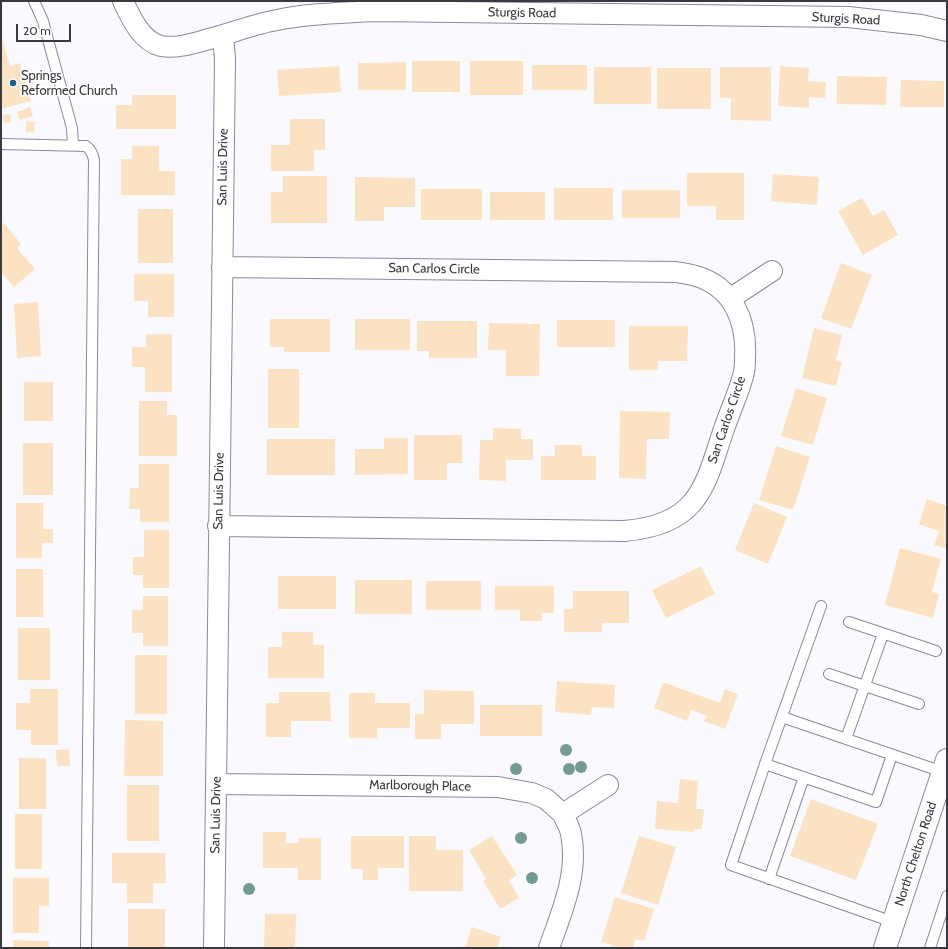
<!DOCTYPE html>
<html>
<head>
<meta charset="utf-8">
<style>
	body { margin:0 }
	#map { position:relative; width:948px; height:949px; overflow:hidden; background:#fafafe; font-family:Cabin,sans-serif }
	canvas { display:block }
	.frame { position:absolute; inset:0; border:2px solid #3a3940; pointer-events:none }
	.scale { position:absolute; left:16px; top:24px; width:55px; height:18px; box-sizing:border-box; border:2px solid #3a3940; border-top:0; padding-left:5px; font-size:12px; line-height:14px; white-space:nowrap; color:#3a3940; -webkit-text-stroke:3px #fff; paint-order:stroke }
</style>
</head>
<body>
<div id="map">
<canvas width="948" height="949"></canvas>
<div class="frame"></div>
<div class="scale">20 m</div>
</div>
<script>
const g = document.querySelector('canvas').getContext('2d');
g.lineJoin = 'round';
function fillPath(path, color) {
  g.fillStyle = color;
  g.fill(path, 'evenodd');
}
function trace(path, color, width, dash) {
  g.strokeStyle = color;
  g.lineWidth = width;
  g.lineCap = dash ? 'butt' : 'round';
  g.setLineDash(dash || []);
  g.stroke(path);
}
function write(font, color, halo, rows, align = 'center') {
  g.font = font + ' Cabin,sans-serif';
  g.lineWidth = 3;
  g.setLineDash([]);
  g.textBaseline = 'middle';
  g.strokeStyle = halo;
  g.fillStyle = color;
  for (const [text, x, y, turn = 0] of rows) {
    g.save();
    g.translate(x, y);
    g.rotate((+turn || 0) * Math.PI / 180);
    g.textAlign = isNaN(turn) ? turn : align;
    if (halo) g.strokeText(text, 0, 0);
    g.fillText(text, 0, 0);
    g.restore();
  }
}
const building = new Path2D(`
	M1 35 10 66 20 63 31 101 1 109Z
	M412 61H460V92H412Z
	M470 61H523V95H470Z
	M406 62V90H358V63Z
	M532 65H587V90H532Z
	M339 66 341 92 279 96 277 70Z
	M780 66 809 68 808 81 826 82 825 98 809 97V108L778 106Z
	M594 67H651V104H594Z
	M720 67H771V121L731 120V98H720Z
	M657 68H711V109H657Z
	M837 76 887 77 886 105 837 104Z
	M901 80 944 81V107H900Z
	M132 95H176V129H116V105H132Z
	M30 107 33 116 20 120 17 112Z
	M10 114 11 122 4 123 2 115Z
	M290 119H325V150H314V171H271V145H290Z
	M26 121 35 122 34 132H26Z
	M132 146H159V171H175V195H121V159H132Z
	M687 173H744V220H716V206H687Z
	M773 174 819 177 817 205 771 201Z
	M283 176H327V223H271V192H283Z
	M355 177 415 178V207H384V221H355Z
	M554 188H613V220H554Z
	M421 189H482V220H421Z
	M622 190H680V218H622Z
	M490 192H545V220H490Z
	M862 198 873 216 884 210 898 235 863 255 838 211Z
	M138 209H173V263H138Z
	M4 223 21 244 17 248 35 269 14 287 1 272V226Z
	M841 263 872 275 851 329 821 318Z
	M134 274H174V317H148V301H134Z
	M38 302 41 356 17 358 14 304Z
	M270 319H330V352H284V347H270Z
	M355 319H410V350H355Z
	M557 320H615V347H557Z
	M417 321H477V358H429V351H417Z
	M489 323 540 324 539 376H506V350H488Z
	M629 326H688L687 361H658V370H629Z
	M814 328 842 335 836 360 842 362 836 386 802 378Z
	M146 334H172V392H145V367H132V347H146Z
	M268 369H299V428H268Z
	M24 382H53V421H24Z
	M796 388 827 398 813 445 781 436Z
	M139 401H167V415H177V456H139Z
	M620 411 670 412 669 439H647L646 479 619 478Z
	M493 428 521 429V439H533V460H506V481L479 480 480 440H493Z
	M414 435H462V463H447V480H414Z
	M384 438H408V474L355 475V449H384Z
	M267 439H335V475H267Z
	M23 443H53V495H23Z
	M555 445H582V456H596V480H541V456H555Z
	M776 446 810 457 793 510 759 500Z
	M139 464H169V522H140V509H129L130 488H139Z
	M927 499 947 506V549L934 545 939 531 919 524Z
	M16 503H43V529H53V543H42V558H16Z
	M754 503 787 517 768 564 735 550Z
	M144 530H169V588H143V575H133V557H144Z
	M900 548 941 559 932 592 939 594 933 618 885 605Z
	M701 566 715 594 666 618 652 590Z
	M16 569H43V617H16Z
	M278 576H336V609H278Z
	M355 580H412V614H355Z
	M426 581H481V610H426Z
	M495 586H554V613H542V621H520V610H495Z
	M573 591H629V623H602V632H564V609H573Z
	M143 596H168V646H143V633H132V610H143Z
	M18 628H50V680H18Z
	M282 632H313V645H324V678H268V647H282Z
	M135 655H167V714H135Z
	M557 681 615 685 614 708 592 707 591 715 555 712Z
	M663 682 720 703 725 689 738 694 725 729 704 721 707 716 691 710 687 721 654 708Z
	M30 689H58V745H31V730H16V703H30Z
	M424 690 474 691V724H441V739H415V714H424Z
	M279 692H330L331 721H291V737H266V703H279Z
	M349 693H375V703H410V728H377V738H349Z
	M480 705H542V736H480Z
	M125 720 163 721V776H124Z
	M69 749 70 766H57L56 750Z
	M19 758H46V809H19Z
	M680 779 698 781 696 809H704L702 829H694V832L655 829 657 801 678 803Z
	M127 785H159V841H127Z
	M811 799 878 824 856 880 790 856Z
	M15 814H42V869H15Z
	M263 832H286V843H299V838H321V880H298V868H263Z
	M351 836H404V868H378V880H363V869H351Z
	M409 836H436V850H463V891H409Z
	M492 836 517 875 509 880 519 898 500 909 483 881 486 879 469 850Z
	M639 836 676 847 658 905 621 893Z
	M112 853H165L166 883H153V903H127V883H112Z
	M13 878H49V906H39V933H13Z
	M615 897 654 909 644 941 635 939 633 948H611L612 945 601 942Z
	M128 909H165V948H128Z
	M265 914H296L295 948H264Z
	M472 927 501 937 497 948H465Z
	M13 940 49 941V948H13Z`);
const service = new Path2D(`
	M34 1 43 21 72 128 73 145
	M1 144 86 146C91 150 93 154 94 160L86 948
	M821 606 765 764 731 865 893 922
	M849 622 936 651
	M829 674 919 704
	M782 717 943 772
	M846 739 883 634
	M765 764 876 802 892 755
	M769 879 804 777
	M930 948 947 896`);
const minor = new Path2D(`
	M123 1C131 18 141 41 161 46 177 49 194 43 209 39 232 33 254 24 277 20 309 13 342 13 374 11L848 17 921 25 947 31
	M731 298 772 271
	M218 526 624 531C648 529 675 523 692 503 709 483 715 454 724 429 730 411 740 390 744 372 745 367 745 362 745 357 747 321 733 287 696 276 690 274 682 273 676 272L222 267
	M216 784 498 787 532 793 546 799 563 814 608 785
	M214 948 225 59 223 35
	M549 948C562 911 579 873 571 834 570 827 565 820 563 814`);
const tertiary = new Path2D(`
	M885 948 947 760`);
const trees = [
	[566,750],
	[581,767],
	[516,769],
	[569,769],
	[521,838],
	[532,878],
	[249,889]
];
const markers = [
	[13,83,4,"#146395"]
];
const streetNames = [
	["Sturgis Road",522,13,1],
	["Sturgis Road",846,19,3],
	["San Luis Drive",223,167,-89],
	["San Carlos Circle",434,269,1],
	["San Carlos Circle",727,420,-71],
	["San Luis Drive",219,491,-89],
	["Marlborough Place",420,786,1],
	["San Luis Drive",216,815,-89],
	["North Chelton Road",916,854,-72]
];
const poiNames = [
	["Springs",21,76],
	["Reformed Church",21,91]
];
fillPath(building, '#fae2c3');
trace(service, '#8b899b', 12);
trace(minor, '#8b899b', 22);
trace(tertiary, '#8b899b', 24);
trace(service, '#fff', 10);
trace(minor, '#fff', 20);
trace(tertiary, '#fff', 22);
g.fillStyle = '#739c91';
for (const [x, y] of trees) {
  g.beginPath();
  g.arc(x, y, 6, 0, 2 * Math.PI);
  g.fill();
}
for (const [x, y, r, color] of markers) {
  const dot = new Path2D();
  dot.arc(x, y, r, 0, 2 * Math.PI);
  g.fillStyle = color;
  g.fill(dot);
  trace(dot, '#fff', 1.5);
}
write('13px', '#3a3940', '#fff', streetNames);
write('13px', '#3a3940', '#fff', poiNames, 'left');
</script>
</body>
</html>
